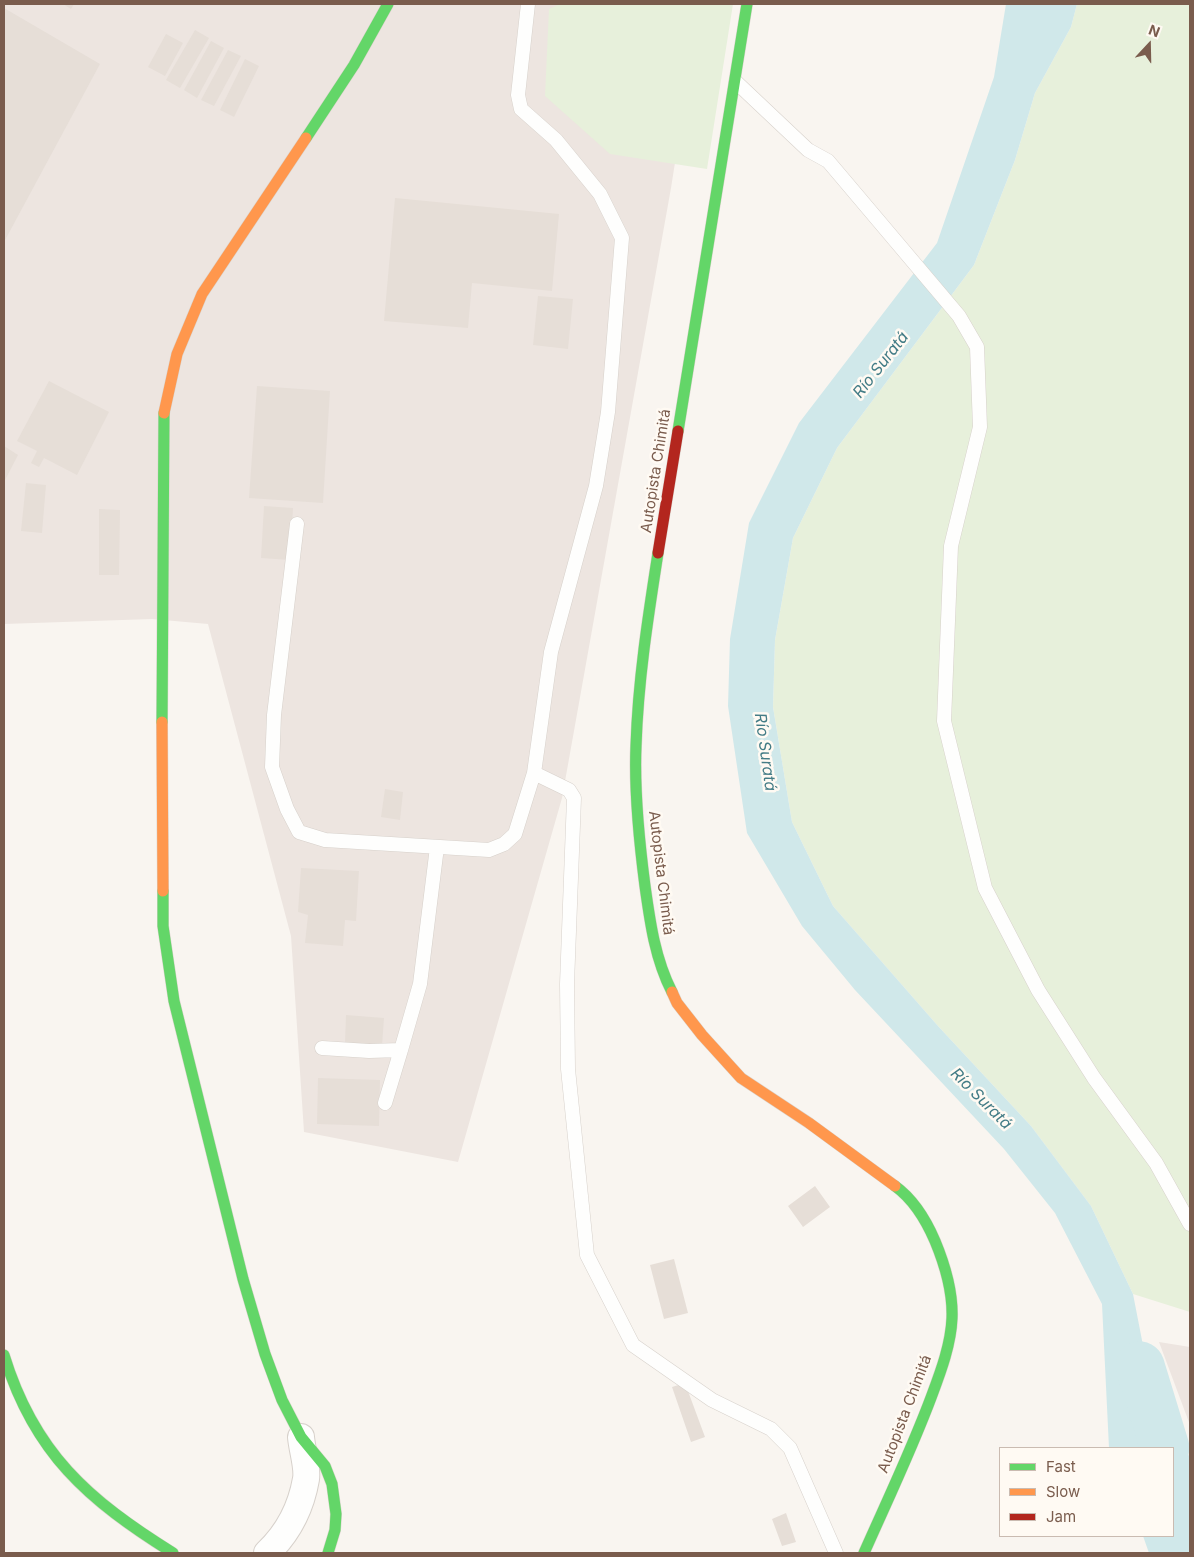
<!DOCTYPE html>
<html>
<head>
<meta charset="utf-8">
<style>
	body { margin:0 }
	#map { position:relative; width:1194px; height:1557px; overflow:hidden; background:#f9f5f0; font-family:Inter,sans-serif }
	canvas { display:block }
	.frame { position:absolute; inset:0; border:5px solid #7a5c4d; pointer-events:none }
	.legend { position:absolute; left:999px; top:1447px; width:175px; height:90px; box-sizing:border-box; background:#fffaf3; border:1px solid #cabbb1; margin:0; padding:6px 9px; list-style:none; font-size:15px; color:#7a5c4d }
	.legend li { display:flex; align-items:center; gap:10px; height:25px }
	.legend b { width:25px; border:1px solid #cabbb1 }
	.north { position:absolute; left:1124px; top:20px; width:50px; height:50px; -webkit-text-stroke:4px #fffaf3; paint-order:stroke; rotate:21deg; font-size:14px; font-weight:700; line-height:20px; text-align:center; color:#7a5c4d }
	.north::after { content:''; display:block; margin:auto; width:18px; height:22px; background:#7a5c4d; clip-path:polygon(50% 0,100% 100%,50% 72%,0 100%) }
</style>
</head>
<body>
<div id="map">
<canvas width="1194" height="1557"></canvas>
<div class="frame"></div>
<ul class="legend">
<li><b style="height:6px;background:#63d668"></b>Fast</li>
<li><b style="height:6px;background:#ff974d"></b>Slow</li>
<li><b style="height:6px;background:#b3261e"></b>Jam</li>
</ul>
<div class="north">N</div>
</div>
<script>
const g = document.querySelector('canvas').getContext('2d');
g.lineJoin = 'round';
function fillPath(path, color) {
  g.fillStyle = color;
  g.fill(path, 'evenodd');
}
function trace(path, color, width, dash) {
  g.strokeStyle = color;
  g.lineWidth = width;
  g.lineCap = dash ? 'butt' : 'round';
  g.setLineDash(dash || []);
  g.stroke(path);
}
function write(font, color, halo, rows, align = 'center') {
  g.font = font + ' Inter,sans-serif';
  g.lineWidth = 5;
  g.setLineDash([]);
  g.textBaseline = 'middle';
  g.strokeStyle = halo;
  g.fillStyle = color;
  for (const [text, x, y, turn = 0] of rows) {
    g.save();
    g.translate(x, y);
    g.rotate((+turn || 0) * Math.PI / 180);
    g.textAlign = isNaN(turn) ? turn : align;
    if (halo) g.strokeText(text, 0, 0);
    g.fillText(text, 0, 0);
    g.restore();
  }
}
const industrial = new Path2D(`
	M4 4H700L671 188 562 798 458 1162 304 1132 291 936 208 624 152 619 4 624Z
	M1159 1342 1190 1347V1425Z`);
const green = new Path2D(`
	M560 4H733L707 169 610 154 545 96 549 9Z
	M1077 4H1190V1312L1133 1294 1091 1206 1031 1126 938 1026 833 906 792 822 773 707 775 640 793 538 837 448 974 265 1015 160 1035 93 1071 27Z`);
const water = new Path2D(`
	M1006 4H1077L1071 27 1035 93 1015 160 974 265 837 448 793 538 775 640 773 707 792 822 833 906 938 1026 1031 1126 1091 1206 1133 1294 1163 1448H1109L1102 1304 1055 1213 1004 1149 855 990 802 926 747 833 728 706 730 639 749 523 799 423 937 243 994 77Z
	M1143 1536H1172L1174 1553H1149Z`);
const river = new Path2D(`
	M1140 1366 1165 1448
	M1173 1474 1187 1521 1188 1553`);
const building = new Path2D(`
	M63 4H74L71 9Z
	M4 8 100 64 4 242Z
	M195 30 209 38 180 88 166 80Z
	M166 34 183 43 165 76 148 67Z
	M211 41 224 48 197 98 184 90Z
	M228 50 241 56 214 106 201 100Z
	M245 59 259 66 234 117 220 110Z
	M395 198 559 214 552 291 472 283 468 328 384 321Z
	M538 296 573 299 568 349 533 345Z
	M49 381 109 412 77 475 44 458 39 467 31 463 37 451 17 441Z
	M257 386 330 391 323 503 249 498Z
	M4 446 18 455 4 482Z
	M26 483 46 485 42 533 21 531Z
	M264 506 293 508 290 560 261 558Z
	M99 509 120 510 119 575H99Z
	M385 789 403 792 400 820 381 817Z
	M301 868 359 871 356 921 345 920 343 946 305 943 308 915 298 912Z
	M346 1015 384 1018 382 1046 345 1043Z
	M318 1078 380 1080 379 1126 317 1124Z
	M815 1186 830 1207 803 1227 788 1206Z
	M674 1259 688 1313 664 1319 650 1265Z
	M685 1383 705 1437 691 1442 672 1387Z
	M786 1513 796 1542 782 1546 772 1519Z`);
const lane = new Path2D(`
	M736 82 808 150 828 161 959 316 977 347 980 427 951 546 944 721 985 888 1038 990 1094 1078 1156 1163 1190 1224
	M297 524 274 715 272 767 287 809 299 832 325 840 489 850 504 844 515 834 534 773 551 652 596 486 608 412 622 238 600 194 556 140 521 109 518 95 528 4
	M534 773 569 790 574 798 567 984 568 1069 587 1255 633 1345 712 1400 771 1429 790 1448 836 1553
	M322 1048 369 1051 401 1050 420 984 437 847
	M385 1103 401 1050`);
const street = new Path2D(`
	M267 1553C288 1533 301 1508 306 1479 308 1467 302 1450 301 1437`);
const fast = new Path2D(`
	M306 138 354 65 388 4
	M678 431 747 4
	M658 553C648 617 638 681 636 746 634 793 639 840 645 886 650 922 655 959 672 992
	M162 722 164 413
	M163 891V926L174 1001 243 1279 265 1354 282 1400 301 1437 325 1466 332 1484 336 1514 335 1530 328 1553
	M4 1355C34 1453 88 1500 173 1553
	M864 1553C887 1501 912 1449 932 1395 941 1371 951 1344 952 1318 953 1291 945 1265 935 1241 926 1220 913 1199 895 1186`);
const slow = new Path2D(`
	M164 413 177 354 202 294 306 138
	M162 722 163 891
	M672 992 677 1003 702 1035 741 1078 809 1123 895 1186`);
const jam = new Path2D(`
	M658 553 678 431`);
const streetNames = [
	["Autopista Chimitá",656,471,-81],
	["Autopista Chimitá",661,873,83],
	["Autopista Chimitá",905,1414,-69]
];
const waterNames = [
	["Río Suratá",881,365,-52],
	["Río Suratá",765,752,82],
	["Río Suratá",981,1099,45]
];
fillPath(industrial, '#ede5e0');
fillPath(green, '#e7f0db');
fillPath(water, '#d0e8ea');
trace(river, '#d0e8ea', 49);
fillPath(building, '#e6ded7');
trace(lane, '#d7d1cb', 15);
trace(street, '#d7d1cb', 28);
trace(fast, '#d9d2cb', 12);
trace(slow, '#d9d2cb', 12);
trace(jam, '#d9d2cb', 12);
trace(lane, '#fefefd', 14);
trace(street, '#fefefd', 26);
trace(fast, '#63d668', 11);
trace(slow, '#ff974d', 11);
trace(jam, '#b3261e', 11);
write('15px', '#7a5c4d', '#fffaf3', streetNames);
write('italic 16px', '#437c86', '#fffaf3', waterNames);
</script>
</body>
</html>
